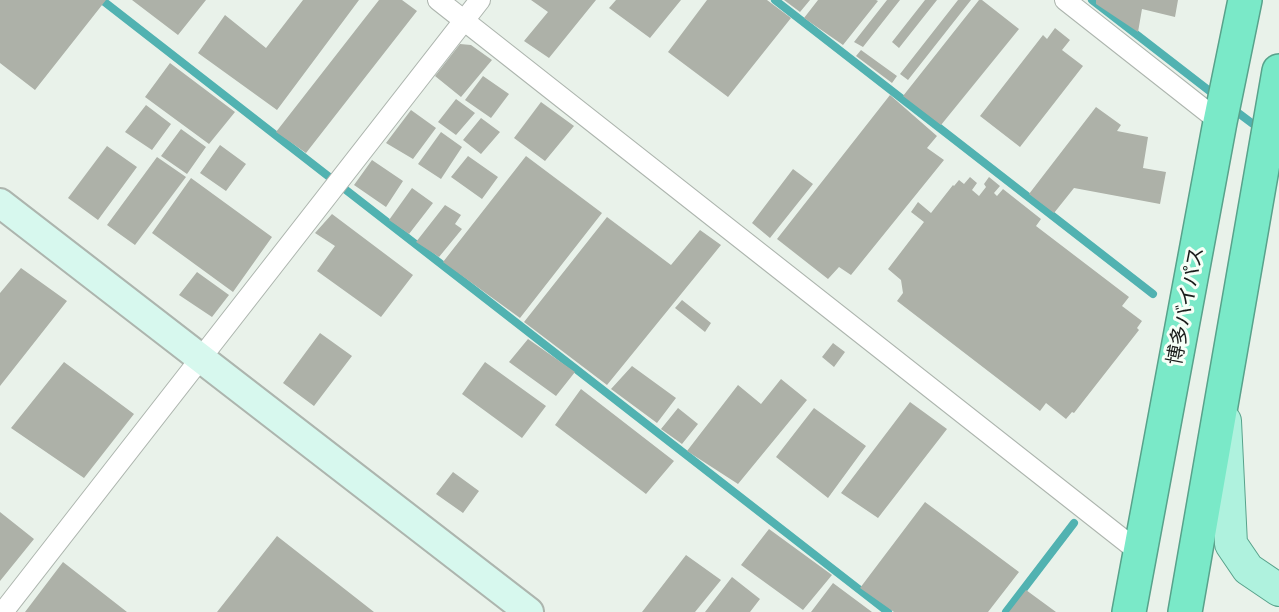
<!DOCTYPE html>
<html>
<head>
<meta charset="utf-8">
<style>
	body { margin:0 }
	canvas { display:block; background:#e9f2ea }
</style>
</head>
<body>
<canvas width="1279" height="612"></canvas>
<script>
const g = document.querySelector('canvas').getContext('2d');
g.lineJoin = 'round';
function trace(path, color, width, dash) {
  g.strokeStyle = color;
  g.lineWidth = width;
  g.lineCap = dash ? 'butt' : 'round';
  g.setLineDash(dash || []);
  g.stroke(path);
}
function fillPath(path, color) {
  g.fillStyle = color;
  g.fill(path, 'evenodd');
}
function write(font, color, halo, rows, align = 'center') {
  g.font = font + ' Inter,"Noto Sans JP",sans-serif';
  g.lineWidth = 6;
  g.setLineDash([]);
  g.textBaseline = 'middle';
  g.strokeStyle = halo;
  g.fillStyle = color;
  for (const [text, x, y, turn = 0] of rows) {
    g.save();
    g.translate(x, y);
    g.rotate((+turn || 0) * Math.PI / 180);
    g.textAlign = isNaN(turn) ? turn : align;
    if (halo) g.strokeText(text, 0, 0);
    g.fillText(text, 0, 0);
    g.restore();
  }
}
const stream = new Path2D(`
	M102 0 888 612
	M775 0 1153 294
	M1092 0 1216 96
	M1233 109 1261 130
	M1006 612 1074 523`);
const building = new Path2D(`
	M0 0H106L35 90 0 63Z
	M132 0H206L178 35Z
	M303 0H359L277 110 198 53 225 15 266 48Z
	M379 0H402L417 11 306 153 276 132Z
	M531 0H596L549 58 524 41 548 12Z
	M616 0H681L650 38 609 8Z
	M707 0H767L791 18 728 97 668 52Z
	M784 0H810L800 12Z
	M818 0H876L878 1 843 45 804 18Z
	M887 0H900L863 47 854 42Z
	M925 0H937L899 48 892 42Z
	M958 0H971L908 80 900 74Z
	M979 0H982L1019 29 941 125 903 96Z
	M1096 0H1178L1175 17 1142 9 1138 32 1096 4Z
	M1055 28 1070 40 1062 50 1083 66 1020 147 980 116 1043 35 1047 39Z
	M460 44 471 45 492 60 461 97 435 76Z
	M861 50 897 76 892 83 856 56Z
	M170 63 235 112 209 144 145 97Z
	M483 76 509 94 491 118 465 100Z
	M890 95 937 136 927 148 944 160 851 275 839 267 828 279 777 239Z
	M456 99 475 113 456 135 438 122Z
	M541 102 574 126 545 161 514 138Z
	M146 105 171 124 152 150 125 132Z
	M1096 107 1121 125 1117 131 1148 137 1143 168 1166 172 1160 204 1074 188 1054 213 1029 194Z
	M411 110 436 128 413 159 386 143Z
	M481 118 500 132 481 154 463 140Z
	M181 129 206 147 187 174 161 156Z
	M441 132 462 147 441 179 418 164Z
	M220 145 246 164 226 191 200 173Z
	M107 146 137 167 98 220 68 198Z
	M468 156 498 177 482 199 451 177Z
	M526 156 602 213 520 318 443 262Z
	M157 157 186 177 135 245 107 225Z
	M372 160 403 181 386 207 354 185Z
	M793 169 813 184 770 238 752 223Z
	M970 177 977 183 972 190 979 196 986 187 984 184 989 177 1000 186 994 193 997 196 1003 189 1041 219 1036 226 1129 297 1122 306 1142 321 1137 328 1139 330 1074 413 1072 412 1066 419 1046 403 1040 411 897 301 903 293 901 280 888 269 924 222 911 212 918 202 931 213 953 185 954 186 959 180 964 184Z
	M191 178 272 237 233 292 152 233Z
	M412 188 433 203 409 234 389 220Z
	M445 205 461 215 455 224 462 229 439 257 416 242Z
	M332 214 413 275 381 317 317 271 335 246 315 233Z
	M607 217 671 265 700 230 721 245 607 385 524 322Z
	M21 268 67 301 0 386V293Z
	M197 272 229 295 212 317 179 295Z
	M682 300 711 323 705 332 675 308Z
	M320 333 352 356 314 406 283 383Z
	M528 339 575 372 556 396 509 362Z
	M833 343 845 352 834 367 822 357Z
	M64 362 134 414 84 478 11 428Z
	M485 362 546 406 522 438 462 394Z
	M632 366 676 398 657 423 611 389Z
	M781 379 807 400 738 484 687 451 738 385 761 404Z
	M581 389 674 461 646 494 555 425Z
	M910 402 947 429 878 518 841 493Z
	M678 408 698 424 682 444 661 429Z
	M814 408 866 446 828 498 776 457Z
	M453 472 479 491 463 513 436 494Z
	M925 502 1019 572 988 612H894L860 588Z
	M0 512 34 539 0 581Z
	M769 529 832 575 803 610 741 565Z
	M277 536 374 612H217Z
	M686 555 721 580 695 612H642Z
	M63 562 127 612H25Z
	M732 577 760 599 750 612H705Z
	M833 583 872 612H811Z
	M1026 590 1056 612H1009Z`);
const street = new Path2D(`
	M438 0 1139 552
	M1065 0 1220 122
	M3 612 480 0`);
const secondary = new Path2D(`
	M0 203 529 612`);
const primary = new Path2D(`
	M1225 421 1231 544 1248 569 1279 590`);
const highway = new Path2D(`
	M1129 612 1220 122 1245 0
	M1185 612 1279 71`);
const streetNames = [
	["博多バイパス",1186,306,-79]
];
trace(stream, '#51b2b1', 8);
fillPath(building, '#adb1a8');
trace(street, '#adb5ae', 22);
trace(secondary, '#adb5ae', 32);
trace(primary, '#58a28b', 34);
trace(highway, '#58a28b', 36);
trace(street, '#fff', 20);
trace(secondary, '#d7f8ee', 28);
trace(primary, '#aff2de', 32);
trace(highway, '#7ae9c8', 33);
write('20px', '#1a1d1b', '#f6fff7', streetNames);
</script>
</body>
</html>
